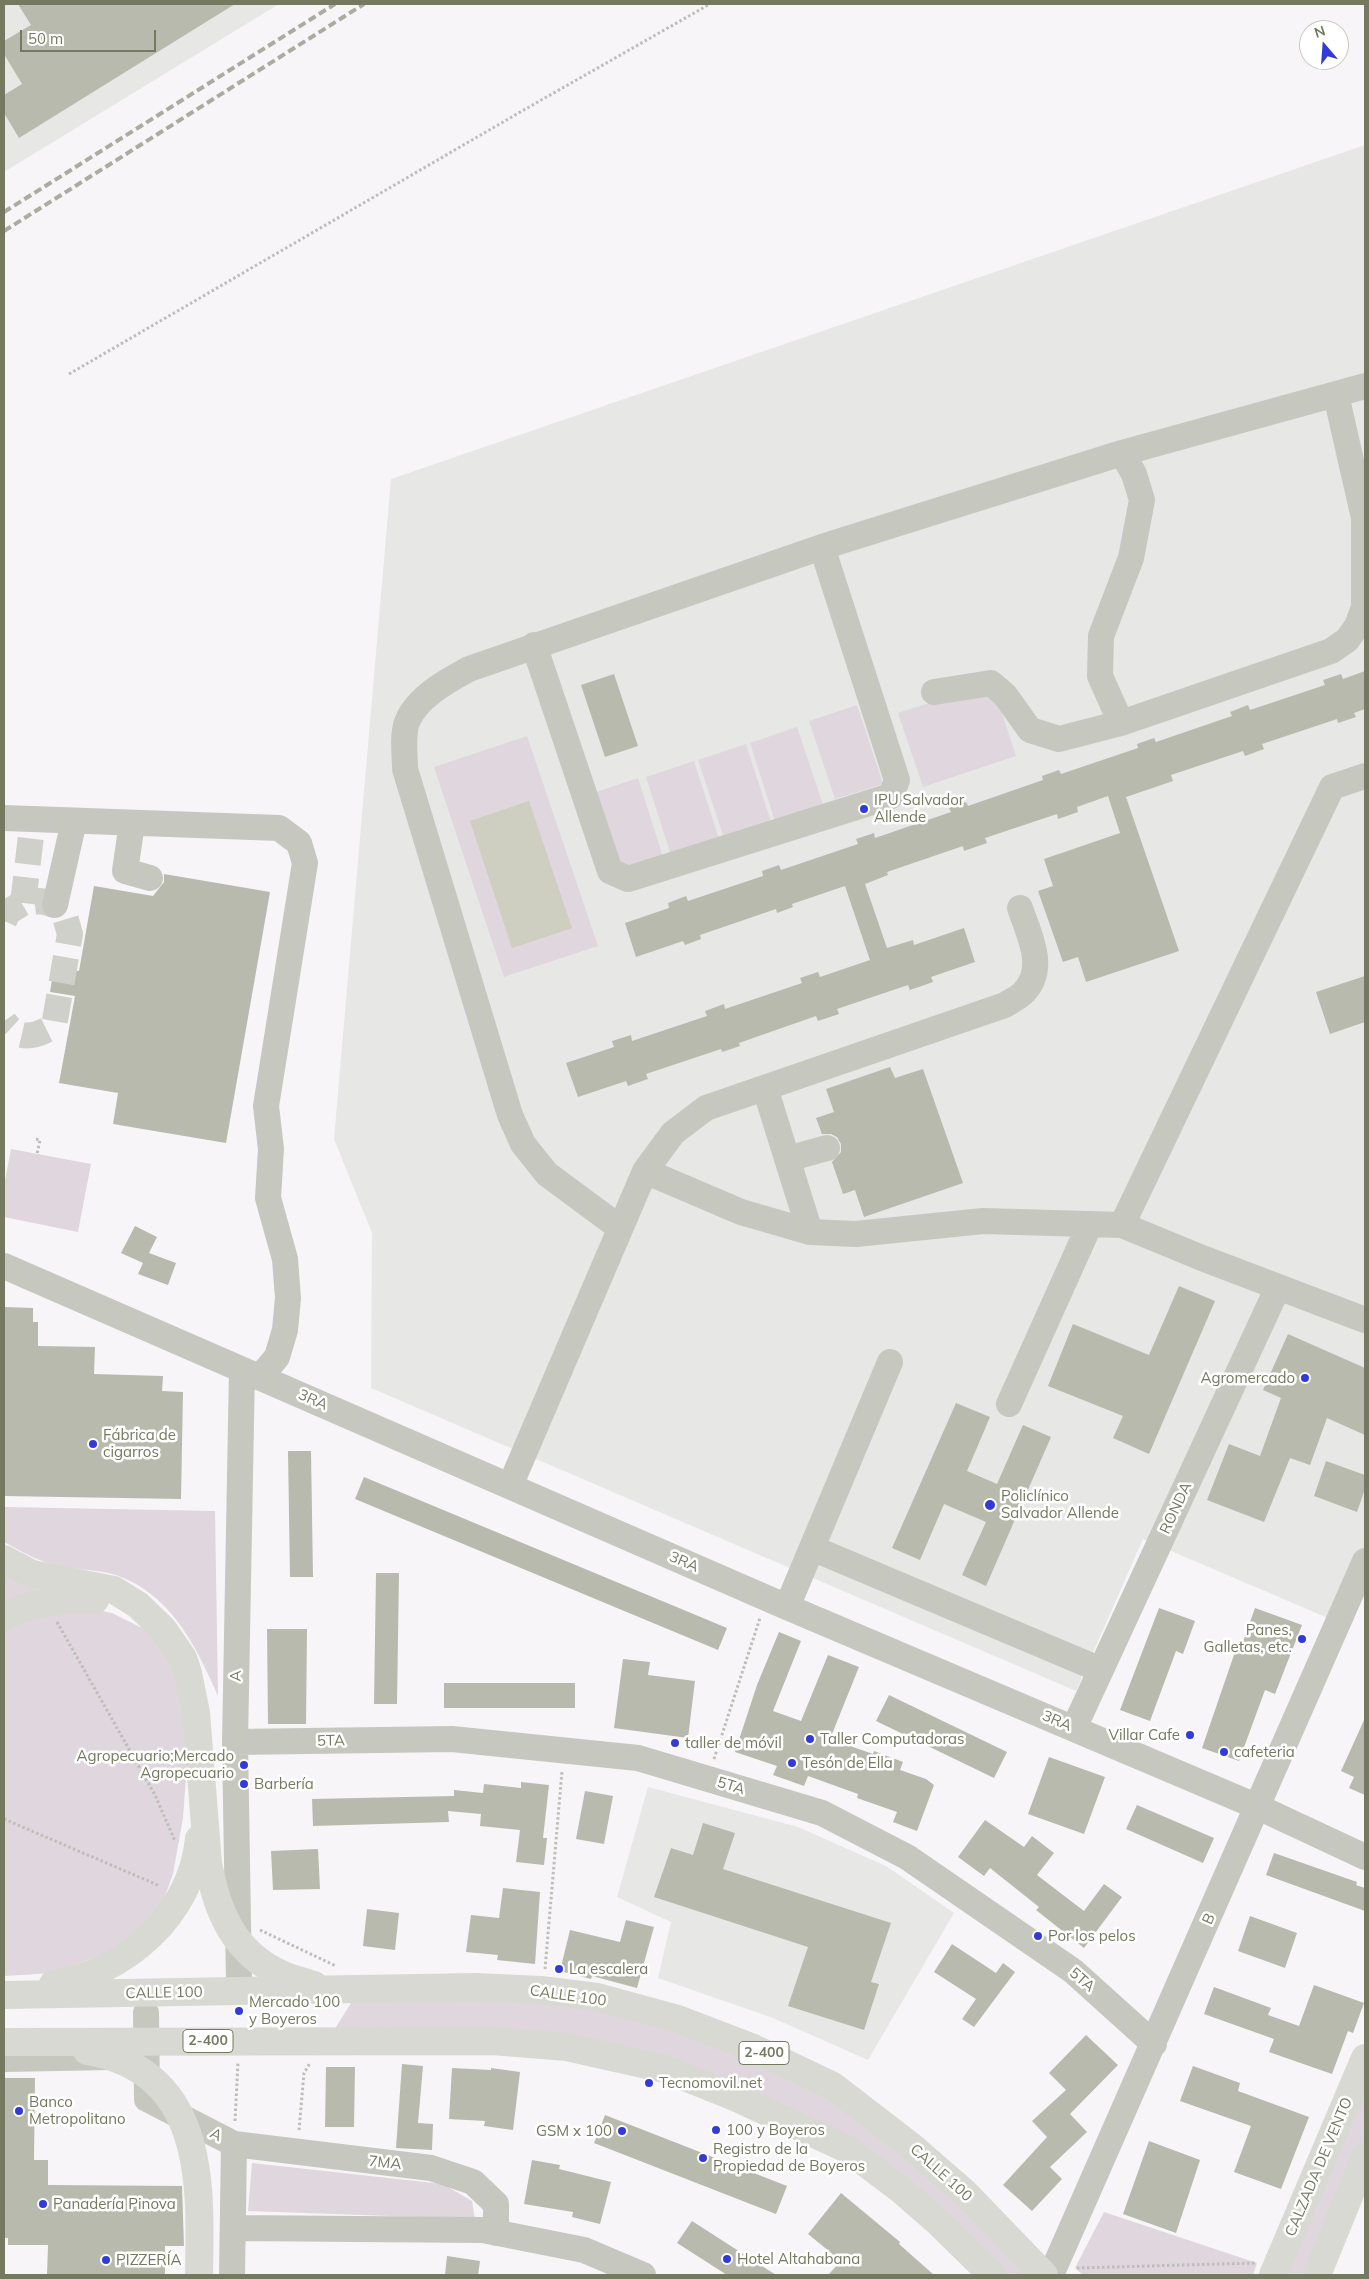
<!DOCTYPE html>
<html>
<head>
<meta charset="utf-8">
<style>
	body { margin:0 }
	#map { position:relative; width:1369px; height:2279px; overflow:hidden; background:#f7f5f8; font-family:Mulish,sans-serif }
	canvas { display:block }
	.frame { position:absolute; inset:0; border:5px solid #757960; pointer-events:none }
	.north { position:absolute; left:1299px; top:20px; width:50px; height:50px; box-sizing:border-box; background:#fff; border:1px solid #c8c9bf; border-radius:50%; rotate:342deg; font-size:14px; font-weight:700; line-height:20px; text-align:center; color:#757960 }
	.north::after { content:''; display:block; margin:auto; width:18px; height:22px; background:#333ada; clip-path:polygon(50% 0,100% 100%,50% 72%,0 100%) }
	.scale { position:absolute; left:20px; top:30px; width:136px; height:22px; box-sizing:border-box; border:2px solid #757960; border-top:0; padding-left:6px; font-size:15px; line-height:18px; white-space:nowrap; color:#757960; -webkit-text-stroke:4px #fff; paint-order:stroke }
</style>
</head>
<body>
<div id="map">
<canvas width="1369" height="2279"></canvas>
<div class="frame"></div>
<div class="north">N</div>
<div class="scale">50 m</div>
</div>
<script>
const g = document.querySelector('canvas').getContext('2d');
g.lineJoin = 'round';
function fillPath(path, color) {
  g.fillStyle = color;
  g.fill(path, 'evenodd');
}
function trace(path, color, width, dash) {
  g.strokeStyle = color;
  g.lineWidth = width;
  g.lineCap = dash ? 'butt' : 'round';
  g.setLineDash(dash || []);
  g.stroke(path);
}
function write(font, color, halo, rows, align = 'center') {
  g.font = font + ' Mulish,sans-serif';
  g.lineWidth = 5;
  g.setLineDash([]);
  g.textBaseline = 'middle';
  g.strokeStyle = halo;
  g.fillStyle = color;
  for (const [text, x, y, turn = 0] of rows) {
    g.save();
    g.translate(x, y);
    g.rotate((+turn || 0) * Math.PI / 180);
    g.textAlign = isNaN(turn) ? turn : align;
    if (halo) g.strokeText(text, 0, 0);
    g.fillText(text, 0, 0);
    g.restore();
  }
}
const built = new Path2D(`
	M4 4H279L4 172Z
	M1365 145V1574L1342 1624 1143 1539 1076 1691 371 1388 372 1233 334 1139 391 479Z
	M648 1787 798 1827 886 1866 954 1913 868 2060 773 2018 658 1978 671 1922 617 1897Z`);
const green = new Path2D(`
	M992 683 1016 756 923 787 898 713Z
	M857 705 883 784 835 799 809 721Z
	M797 727 823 805 775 821 750 743Z
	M527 736 598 946 504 977 434 767Z
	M746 744 771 822 724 838 698 760Z
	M694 761 719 839 671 855 646 777Z
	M638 778 663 857 616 872 590 794Z
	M11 1149 91 1164 78 1232 4 1217V1186Z
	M4 1507 215 1511 218 1696C196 1646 171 1594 116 1575 96 1569 72 1570 52 1564 35 1560 19 1550 4 1542Z
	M4 1571 43 1591 4 1604Z
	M93 1609 112 1613 144 1629 161 1646 181 1684 187 1764 183 1818 173 1874 164 1899 148 1921 113 1950 54 1973 4 1976V1628L27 1614Z
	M476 1997 596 2008 677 2029 827 2095 909 2157 1030 2275H1007L944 2213 671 2061 334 2030 353 2000Z
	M1365 2081V2140L1308 2275H1285Z
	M252 2163 443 2184 472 2201 475 2219 248 2211Z
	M1104 2212 1257 2263 1253 2275H1083L1075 2268Z`);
const water = new Path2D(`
	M529 801 572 928 512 948 470 821Z`);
const building = new Path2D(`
	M18 4H235L19 138 4 113V95L22 84 4 54V41L31 25Z
	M1365 671V709L1354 713 1356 717 1338 723 1337 719 1262 744 1264 749 1245 756 1243 751 1171 775 1173 781 1126 797 1179 951 1086 982 1078 957 1063 962 1038 891 1053 886 1044 859 1120 833 1108 796 1077 807 1078 812 1058 819 1057 814 985 838 987 843 964 851 963 846 887 872 888 875 865 884 887 948 913 940 914 945 964 928 975 962 931 977 933 982 910 990 908 985 837 1009 839 1014 818 1021 816 1016 739 1043 740 1046 722 1052 721 1049 646 1074 648 1079 628 1086 626 1081 578 1097 566 1063 614 1047 612 1041 631 1035 632 1041 707 1016 705 1011 724 1004 725 1009 802 983 800 978 818 972 820 977 870 960 845 886 792 904 793 907 777 913 776 909 700 935 701 939 685 945 683 941 636 957 625 923 669 908 668 903 686 896 688 901 763 876 762 871 779 865 781 870 858 844 856 839 874 833 875 838 951 812 949 808 966 802 968 806 1043 780 1042 776 1059 770 1061 774 1138 748 1137 744 1154 738 1156 742 1232 716 1230 712 1248 705 1250 710 1325 685 1323 680 1341 674 1343 679Z
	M614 674 638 746 605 757 581 685Z
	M164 874 270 892 226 1143 113 1124 118 1093 59 1083 75 996 50 992 54 967 79 971 94 886 153 896 164 882Z
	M1365 976V1022L1330 1034 1316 992Z
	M890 1067 895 1078 923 1069 963 1183 864 1217 855 1190 843 1194 832 1162 841 1152V1144L837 1137 831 1134H822L816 1118 834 1112 826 1089Z
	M135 1226 157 1237 149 1253 176 1263 168 1285 138 1274 143 1263 121 1253Z
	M1179 1286 1215 1301 1149 1454 1113 1438 1123 1416 1048 1386 1073 1324 1149 1355Z
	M4 1307 33 1308V1322H38V1346L95 1347 94 1374 163 1376 162 1391 183 1392 181 1499 4 1496Z
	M1288 1334 1365 1368V1435L1327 1418 1310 1465 1290 1458 1264 1522 1207 1500 1229 1444 1260 1456 1281 1398 1263 1390Z
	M956 1403 990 1417 967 1471 997 1484 1023 1425 1051 1437 986 1586 962 1575 986 1522 944 1504 920 1560 892 1548Z
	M288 1451H311L313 1577H290Z
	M1326 1461 1365 1475V1489L1357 1512 1314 1496Z
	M364 1477 727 1628 718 1650 355 1499Z
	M376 1573H399L397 1704H374Z
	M1159 1608 1195 1621 1183 1654 1176 1651 1150 1721 1120 1710Z
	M1255 1608 1302 1625 1275 1694 1265 1690 1239 1761 1202 1748 1236 1649 1240 1650Z
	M267 1629H307L306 1724H268Z
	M779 1632 801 1641 773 1711 801 1721 828 1655 859 1667 830 1739 873 1754 874 1751 903 1762 900 1770 926 1779 934 1785 917 1831 893 1822 897 1812 857 1798 858 1794 808 1776 804 1786 773 1775 777 1766 735 1752 757 1685Z
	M623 1659 650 1662 648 1675 695 1681 688 1738 614 1728Z
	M444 1683H575V1708H444Z
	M889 1695 1007 1752 994 1778 876 1721Z
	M1365 1718V1795L1349 1788 1354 1777 1341 1771Z
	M1049 1757 1105 1777 1084 1834 1028 1814Z
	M521 1782 549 1785 543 1838H547L544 1865 516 1862 520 1830 480 1826 481 1814 448 1811 449 1822 313 1826 312 1799 454 1796V1790L483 1793 484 1784 521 1788Z
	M585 1791 613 1796 604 1844 576 1839Z
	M1137 1805 1214 1838 1203 1863 1126 1829Z
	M985 1820 1024 1847 1032 1836 1054 1853 1037 1875 1084 1911 1104 1884 1122 1897 1084 1948 1036 1910 1039 1907 990 1868 984 1876 958 1857Z
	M703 1823 735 1833 723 1869 891 1923 871 1982 879 1984 864 2030 788 2006 808 1947 654 1897 671 1848 693 1855Z
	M318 1849 320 1889 273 1890 271 1851Z
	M1274 1853 1357 1882 1356 1885 1365 1888V1911L1266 1875Z
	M503 1888 540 1892 535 1964 497 1960 498 1955 466 1952 471 1915 499 1918Z
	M367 1909 399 1913 395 1950 363 1946Z
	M1250 1916 1297 1933 1285 1968 1238 1951Z
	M626 1920 654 1927 637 1988 592 1976 591 1979 560 1971 570 1930 620 1942Z
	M952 1944 996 1973 1003 1963 1015 1972 974 2027 962 2019 976 1999 934 1972Z
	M1314 1985 1364 2003 1353 2033 1348 2031 1332 2074 1269 2052 1274 2039 1204 2014 1214 1987 1271 2008 1268 2015 1299 2026Z
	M1086 2035 1118 2065 1070 2114 1087 2132 1050 2167 1062 2179 1032 2211 1003 2185 1047 2137 1032 2121 1066 2090 1049 2073Z
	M402 2064 423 2066 418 2123 433 2124 432 2150 396 2148Z
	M1193 2066 1240 2083 1238 2091 1309 2117 1281 2189 1234 2172 1251 2126 1180 2101Z
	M326 2067H355L354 2127H325Z
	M452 2068 491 2070V2068L520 2072 513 2130 484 2126 485 2121 449 2119Z
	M4 2078H35L34 2160H48V2185L182 2186 184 2246H165V2275H47L48 2245H8V2238H4Z
	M605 2115 787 2186 776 2214 594 2143Z
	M1149 2141 1200 2160 1176 2233 1123 2214Z
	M532 2160 560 2165 559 2169 611 2182 600 2224 572 2217 573 2212 524 2204Z
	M841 2193 900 2242 899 2244 934 2275H828L841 2261 808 2234Z
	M692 2221 776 2275H727L677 2243Z
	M447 2256 480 2261 478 2275H445Z`);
const minorTunnel = new Path2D(`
	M23 903 33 819
	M4 921 8 912 23 903 41 901 55 905 65 917 70 934 54 1026C35 1037 18 1042 4 1021`);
const path = new Path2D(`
	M69 374 522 111 710 4
	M36 1139 40 1140 37 1154
	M57 1622 155 1795 175 1841
	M714 1759 760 1618
	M4 1819 160 1886
	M260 1930 336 1966
	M545 1969 562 1771
	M235 2121 238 2062
	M299 2130 304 2073 310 2063
	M1077 2268 1255 2263`);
const minor = new Path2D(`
	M534 645 610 871 628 879 891 796 897 780 822 547
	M934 692 991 683 1005 695 1030 730 1059 739 1121 723 1331 651 1347 640 1357 626 1364 607V518L1336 395
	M1121 723 1100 676 1101 636 1131 558 1142 500 1134 474 1122 453
	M4 818 279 828 299 843 305 863 266 1106 271 1149 268 1198 285 1259 288 1298 285 1330 277 1357 260 1377
	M132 823 125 871 150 878
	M55 905 74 821
	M765 1088 810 1232
	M787 1159 827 1148
	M645 1171 741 1212 810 1232 856 1234 983 1221 1122 1225 1202 1258 1365 1320
	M1122 1225 1332 787 1365 776
	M620 1228 547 1174 523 1144 510 1115 405 769C405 755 402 736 407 722 417 697 447 681 469 669L822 547 1122 453 1365 386
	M4 1266 787 1607 1258 1807 1365 1857
	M1009 1404 1090 1224
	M510 1486 645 1171 673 1133 706 1108 1005 1005C1011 1001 1020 997 1024 992 1047 968 1029 935 1020 908
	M812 1548 1101 1670
	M787 1607 890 1362
	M1074 1728 1278 1287
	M235 1742 452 1739 638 1758 822 1813 907 1857 1073 1971 1154 2044
	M239 1982 235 1742 242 1370
	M146 2013 147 2099 234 2144 431 2168 473 2182 496 2204V2233
	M4 2059 112 2057
	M233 2228 483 2230 584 2250 643 2275
	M232 2275 234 2144
	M1051 2275 1365 1561`);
const major = new Path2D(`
	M1273 2275 1365 2058
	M1317 2275 1365 2157`);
const highway = new Path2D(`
	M4 1559 32 1574 114 1590 138 1605 163 1629 174 1645 183 1658 188 1673 196 1713 208 1863C217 1911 233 1952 281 1974 291 1979 303 1981 314 1985
	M4 1617C32 1601 63 1598 95 1600
	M53 1984C126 1973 191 1914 199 1839
	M4 1995 476 1987 541 1990 597 1997 678 2019 751 2047 833 2086 911 2146 964 2192 1044 2275
	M4 2042 492 2041 567 2047 665 2069 737 2098 847 2149 900 2189 939 2223 992 2275
	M87 2051C205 2071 201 2182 199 2275`);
const rail = new Path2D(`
	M4 212 335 4
	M4 231 364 4`);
const markers = [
	[864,809,5,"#333ada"],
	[1305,1378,5,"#333ada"],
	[93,1444,5,"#333ada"],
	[990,1505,6,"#333ada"],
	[1302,1639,5,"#333ada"],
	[1190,1735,5,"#333ada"],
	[810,1739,5,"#333ada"],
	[675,1743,5,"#333ada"],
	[1224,1752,5,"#333ada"],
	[792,1763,5,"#333ada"],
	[244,1765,5,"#333ada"],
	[244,1784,5,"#333ada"],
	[1038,1936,5,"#333ada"],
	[559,1969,5,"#333ada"],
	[239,2011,5,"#333ada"],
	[649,2083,5,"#333ada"],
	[19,2111,5,"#333ada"],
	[716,2130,5,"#333ada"],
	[622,2131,5,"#333ada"],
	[703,2158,5,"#333ada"],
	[43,2204,5,"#333ada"],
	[727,2259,5,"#333ada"],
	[106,2260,5,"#333ada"]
];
const shields = [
	[208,2041,50],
	[764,2053,50]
];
const shieldNames = [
	["2-400",208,2041],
	["2-400",764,2053]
];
const poiNames = [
	["IPU Salvador",874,800],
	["Allende",874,817],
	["Agromercado",1295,1378,"right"],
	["Fábrica de",103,1435],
	["cigarros",103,1452],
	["Policlínico",1001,1496],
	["Salvador Allende",1001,1513],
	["Panes,",1292,1630,"right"],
	["Galletas, etc.",1292,1647,"right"],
	["Villar Cafe",1180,1735,"right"],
	["Taller Computadoras",820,1739],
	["taller de móvil",685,1743],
	["cafeteria",1234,1752],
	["Agropecuario;Mercado",234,1756,"right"],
	["Agropecuario",234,1773,"right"],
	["Tesón de Ella",802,1763],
	["Barbería",254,1784],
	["Por los pelos",1048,1936],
	["La escalera",569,1969],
	["Mercado 100",249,2002],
	["y Boyeros",249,2019],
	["Tecnomovil.net",659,2083],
	["Banco",29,2102],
	["Metropolitano",29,2119],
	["100 y Boyeros",726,2130],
	["GSM x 100",612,2131,"right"],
	["Registro de la",713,2149],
	["Propiedad de Boyeros",713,2166],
	["Panadería Pinova",53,2204],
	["Hotel Altahabana",737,2259],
	["PIZZERÍA",116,2260]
];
const streetNames = [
	["3RA",313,1400,24],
	["RONDA",1176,1508,-65],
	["3RA",684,1562,23],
	["A",236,1676,-89],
	["3RA",1057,1721,23],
	["5TA",331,1741,-1],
	["5TA",731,1786,17],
	["B",1209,1919,-66],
	["5TA",1082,1980,41],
	["CALLE 100",164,1993,-1],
	["CALLE 100",568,1996,8],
	["A",216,2135,27],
	["7MA",385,2163,6],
	["CALZADA DE VENTO",1319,2167,-67],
	["CALLE 100",941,2173,42]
];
fillPath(built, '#e7e7e6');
fillPath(green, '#dfd7dd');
fillPath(water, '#cecec1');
fillPath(building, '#b8baad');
trace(minorTunnel, '#d0d0ca', 26, [26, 13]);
trace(path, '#bdbeb8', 3, [2.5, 2.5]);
trace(minor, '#c6c7bf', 26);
trace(major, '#d8d9d2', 28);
trace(highway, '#d8d9d2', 28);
trace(rail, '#a9ac9f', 4, [8, 4]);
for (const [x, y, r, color] of markers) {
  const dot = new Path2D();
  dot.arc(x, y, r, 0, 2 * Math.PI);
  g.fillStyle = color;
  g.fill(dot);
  trace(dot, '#fff', 2);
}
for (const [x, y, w] of shields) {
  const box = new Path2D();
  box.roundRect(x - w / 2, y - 11.5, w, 23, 4);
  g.fillStyle = '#fff';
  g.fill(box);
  trace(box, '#757960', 1);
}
write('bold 14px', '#757960', null, shieldNames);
write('15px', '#757960', '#fff', poiNames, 'left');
write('15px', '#757960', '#fff', streetNames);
</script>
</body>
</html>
